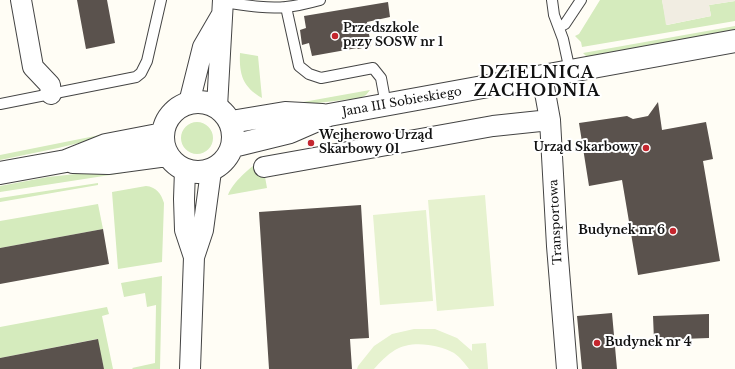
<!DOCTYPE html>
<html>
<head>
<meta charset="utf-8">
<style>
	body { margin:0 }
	canvas { display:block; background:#fffdf5 }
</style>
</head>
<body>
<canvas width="735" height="369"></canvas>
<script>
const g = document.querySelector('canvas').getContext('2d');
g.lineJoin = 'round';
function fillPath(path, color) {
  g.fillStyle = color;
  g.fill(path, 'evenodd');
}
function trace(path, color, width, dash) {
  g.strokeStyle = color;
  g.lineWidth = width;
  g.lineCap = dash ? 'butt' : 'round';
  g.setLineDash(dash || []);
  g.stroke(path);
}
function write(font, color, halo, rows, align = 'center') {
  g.font = font + ' "Libre Baskerville",serif';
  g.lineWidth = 4;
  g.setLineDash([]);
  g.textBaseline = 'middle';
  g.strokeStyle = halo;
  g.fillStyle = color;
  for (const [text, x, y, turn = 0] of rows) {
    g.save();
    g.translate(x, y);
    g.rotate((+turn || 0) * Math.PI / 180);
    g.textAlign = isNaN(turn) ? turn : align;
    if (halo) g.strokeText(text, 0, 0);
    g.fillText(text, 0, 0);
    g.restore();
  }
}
const green = new Path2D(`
	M600 0H662L667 25 711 16 709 5 735 1V21L582 47 581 42 575 36 579 34Z
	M735 26V31L587 57 583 53Z
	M240 53 258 56 262 98C243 87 239 75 240 53Z
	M370 90 366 95 360 98 292 106V104Z
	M181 138a16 16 0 1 1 32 0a16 16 0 1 1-32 0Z
	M115 132 116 134 58 148 0 160V155Z
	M262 160 267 188 228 195C233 182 250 167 262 160Z
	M123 169V173L0 192V186L48 177Z
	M98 183V185L0 202V198Z
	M146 186C156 187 161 193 164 203L162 262 118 269 112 192Z
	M98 204 103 229 0 248V221Z
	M162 276 160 369H133L132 368 155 363 156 305 147 307 145 293 124 297 121 283Z
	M107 307 109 314 102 316 113 369H104L97 339 0 358V327Z`);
const pitch = new Path2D(`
	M485 195 494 306 437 311 428 200Z
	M426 210 433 301 380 305 373 215Z
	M414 329H435L457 338 472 351V344L486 343 488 369H469C465 364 460 357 454 353 439 344 410 340 395 350 387 355 380 362 374 369H357L358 366 374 346 392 334Z`);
const plaza = new Path2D(`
	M662 0H735V1L709 5 711 16 666 25Z`);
const building = new Path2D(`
	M77 0H107L115 43 86 49Z
	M388 2 390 17 367 22 371 46 358 49 357 48 312 56 309 43 302 45 300 30 306 28 304 16Z
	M658 102 662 130 706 122 713 159 703 161 720 261 638 275 622 180 589 186 579 123 627 116 633 119 648 116Z
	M361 205 369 338 350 339 352 369H269L259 212Z
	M103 229 109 264 0 284V248Z
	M612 313 617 369H582L577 316Z
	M709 314V338L654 340 653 316Z
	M98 339 104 369H0V358Z`);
const service = new Path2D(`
	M552 0 554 15 563 39 570 71
	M223 2C244 5 265 9 286 7 297 6 309 3 320 0
	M286 7 299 66 309 74 321 78 373 68 381 78 386 105
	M559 27 565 24 581 0
	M0 104 136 77 141 73 147 61 161 0`);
const minor = new Path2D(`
	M21 0 33 67 50 85 51 94
	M542 76 550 120 557 246 567 369
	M189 103 203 47 221 16
	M217 107 223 0
	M264 167 493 126 550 120
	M185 170 184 199 185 230 194 257
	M190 369 194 257 203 230 211 171`);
const tertiary = new Path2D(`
	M163 137a35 35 0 1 1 70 0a35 35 0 1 1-70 0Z
	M231 122 285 113 322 115
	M233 146 290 132 329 115 735 41
	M73 162 108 163 167 155
	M0 173 66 161 106 145 163 134`);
const markers = [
	[335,36,4,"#c4262e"],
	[311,143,4,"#c4262e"],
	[646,148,4,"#c4262e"],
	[673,231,4,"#c4262e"],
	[597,343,4,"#c4262e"]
];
const poiNames = [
	["Przedszkole",343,29],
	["przy SOSW nr 1",343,43],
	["Wejherowo Urząd",319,136],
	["Skarbowy 01",319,150],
	["Urząd Skarbowy",638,148,"right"],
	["Budynek nr 6",665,231,"right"],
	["Budynek nr 4",605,343]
];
const streetNames = [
	["Jana III Sobieskiego",402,102,-10],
	["Transportowa",556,222,-93]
];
const districtNames = [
	["DZIELNICA",537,73],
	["ZACHODNIA",537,91]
];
fillPath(green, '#d5ebbd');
fillPath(pitch, '#e6f2cf');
fillPath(plaza, '#f1ede2');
fillPath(building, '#5a524d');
trace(service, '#444', 12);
trace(minor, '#444', 22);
trace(tertiary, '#444', 24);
trace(service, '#fff', 10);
trace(minor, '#fff', 20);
trace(tertiary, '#fff', 22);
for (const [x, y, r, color] of markers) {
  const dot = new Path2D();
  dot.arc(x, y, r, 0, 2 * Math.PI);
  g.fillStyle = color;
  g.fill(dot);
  trace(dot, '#fff', 1.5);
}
write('bold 12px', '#111', '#fff', poiNames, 'left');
write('12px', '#111', '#fff', streetNames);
g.letterSpacing = '1px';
write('bold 16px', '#111', '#fff', districtNames);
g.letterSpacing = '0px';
</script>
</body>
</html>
